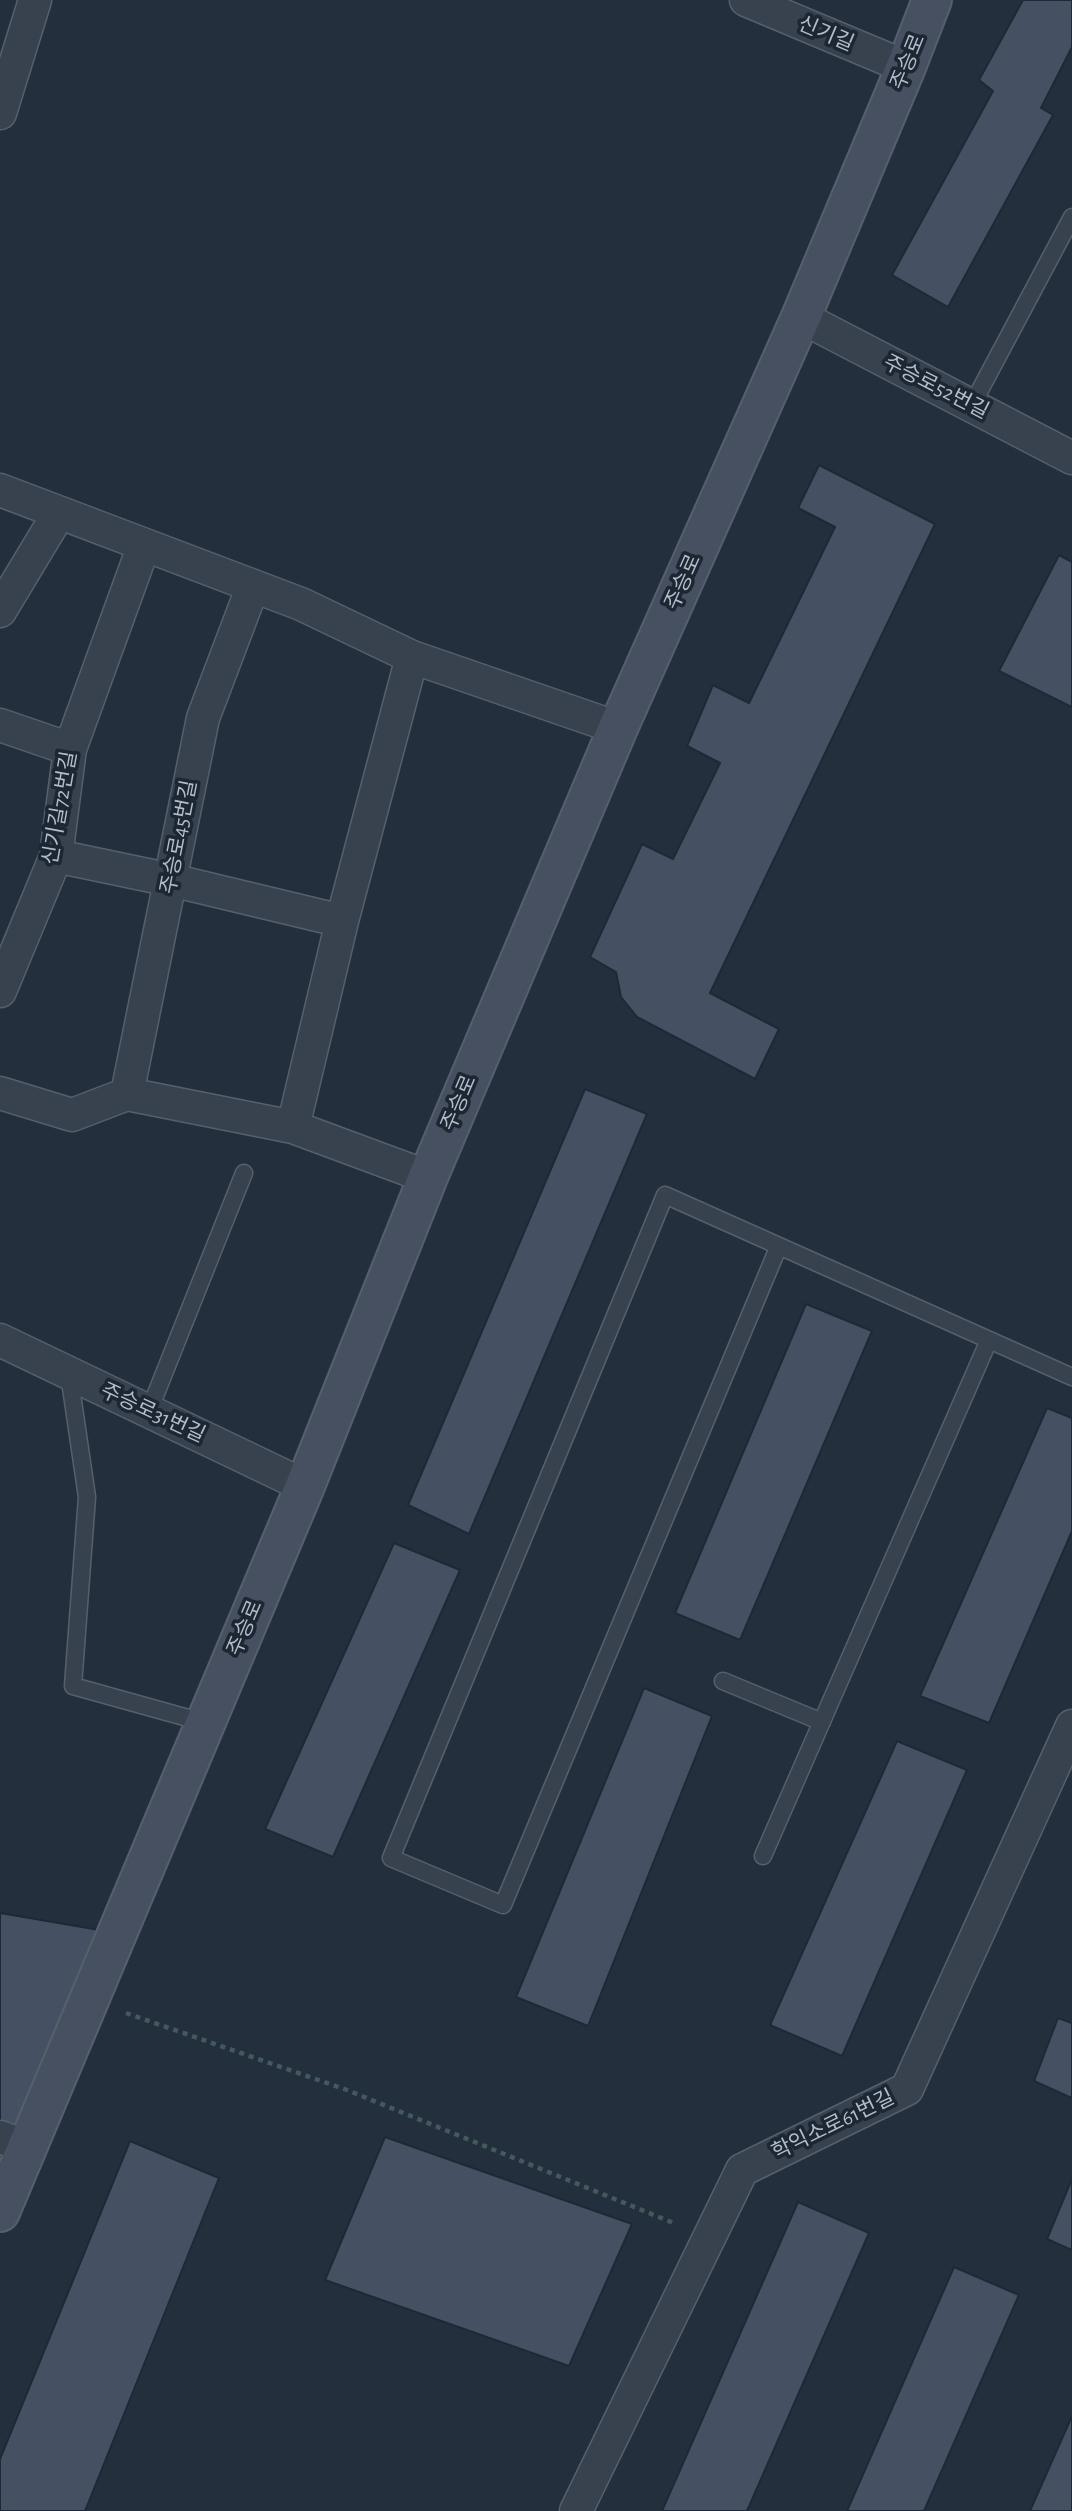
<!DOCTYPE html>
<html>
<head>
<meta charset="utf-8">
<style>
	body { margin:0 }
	canvas { display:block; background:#242f3e }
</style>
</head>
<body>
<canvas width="1072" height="2511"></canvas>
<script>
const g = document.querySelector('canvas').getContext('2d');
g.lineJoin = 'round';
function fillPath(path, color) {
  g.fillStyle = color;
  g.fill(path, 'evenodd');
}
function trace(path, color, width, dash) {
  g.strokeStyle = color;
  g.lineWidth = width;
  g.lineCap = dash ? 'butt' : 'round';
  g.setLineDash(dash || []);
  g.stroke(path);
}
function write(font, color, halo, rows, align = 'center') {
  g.font = font + ' "Alegreya Sans","Noto Sans KR",sans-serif';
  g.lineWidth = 7;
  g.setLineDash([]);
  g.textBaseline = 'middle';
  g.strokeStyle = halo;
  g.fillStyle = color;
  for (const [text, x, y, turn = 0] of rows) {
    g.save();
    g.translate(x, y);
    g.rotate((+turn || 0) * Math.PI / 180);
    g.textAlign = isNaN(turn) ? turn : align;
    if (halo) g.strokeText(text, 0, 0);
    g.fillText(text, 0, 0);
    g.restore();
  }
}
const building = new Path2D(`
	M1023 0H1072V47L1041 108 1053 115 948 307 892 275 993 91 979 80Z
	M819 465 935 524 710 993 779 1029 755 1079 637 1017 621 997 616 972 590 957 642 844 673 859 720 763 687 746 713 685 749 703 835 527 798 508Z
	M1059 555 1072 562V707L999 671Z
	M585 1089 647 1114 469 1534 408 1505Z
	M806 1304 872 1331 740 1640 675 1613Z
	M1047 1408 1072 1418V1531L989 1723 920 1696Z
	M394 1543 460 1570 333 1857 265 1829Z
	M644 1688 712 1716 588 2026 516 1997Z
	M897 1741 967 1770 842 2056 770 2025Z
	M0 1913 117 1933 27 2147 0 2129Z
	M1058 2018 1072 2023V2098L1034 2081Z
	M385 2137 632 2224 569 2366 325 2280Z
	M130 2141 219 2178 85 2511H0V2459Z
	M1072 2179V2250L1047 2239Z
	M798 2202 869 2233 747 2511H662Z
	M954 2267 1019 2295 924 2511H847Z
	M1072 2416V2511H1030Z`);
const path = new Path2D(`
	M126 2013 347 2090 676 2224`);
const lane = new Path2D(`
	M972 405 1072 217
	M778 1248 503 1905 391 1858 665 1195 1072 1377
	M69 1374 87 1497 73 1686 206 1723
	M149 1411 244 1173
	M723 1681 822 1722
	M763 1856 989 1340`);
const street = new Path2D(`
	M746 0 906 67
	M0 113 35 0
	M801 317 1072 458
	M0 490 301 604 412 657 618 728
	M0 611 59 513
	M0 725 70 749
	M56 856 171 880 342 921
	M0 991 56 856 70 749 144 545
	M0 1093 72 1115 127 1094 293 1127 428 1177
	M127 1094 203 718 253 586
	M293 1127 342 921 412 657
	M0 1340 305 1486
	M0 2137 27 2147
	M576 2511 742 2170 907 2089 1072 1726`);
const secondary = new Path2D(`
	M0 2212 305 1486 428 1177 618 728 801 317 906 67 932 0`);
const streetNames = [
	["신기길",826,34,23],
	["주승로",908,62,-68],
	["주승로52번길",936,387,27],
	["주승로",683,582,-66],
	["신기길72번길",60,808,-80],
	["주승로45번길",179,837,-79],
	["주승로",459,1103,-67],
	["주승로31번길",153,1413,25],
	["주승로",245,1628,-67],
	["학익소로61번길",833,2125,-26]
];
fillPath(building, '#455162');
trace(building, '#1f2835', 2);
trace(lane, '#565f6c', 19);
trace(street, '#565f6c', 35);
trace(secondary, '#565f6c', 42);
trace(path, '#44595c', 4.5, [5, 5]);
trace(lane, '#38414e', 16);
trace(street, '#38414e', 32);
trace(secondary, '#465061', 38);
write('21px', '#b4bcc9', '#1d2633', streetNames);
</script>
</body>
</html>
